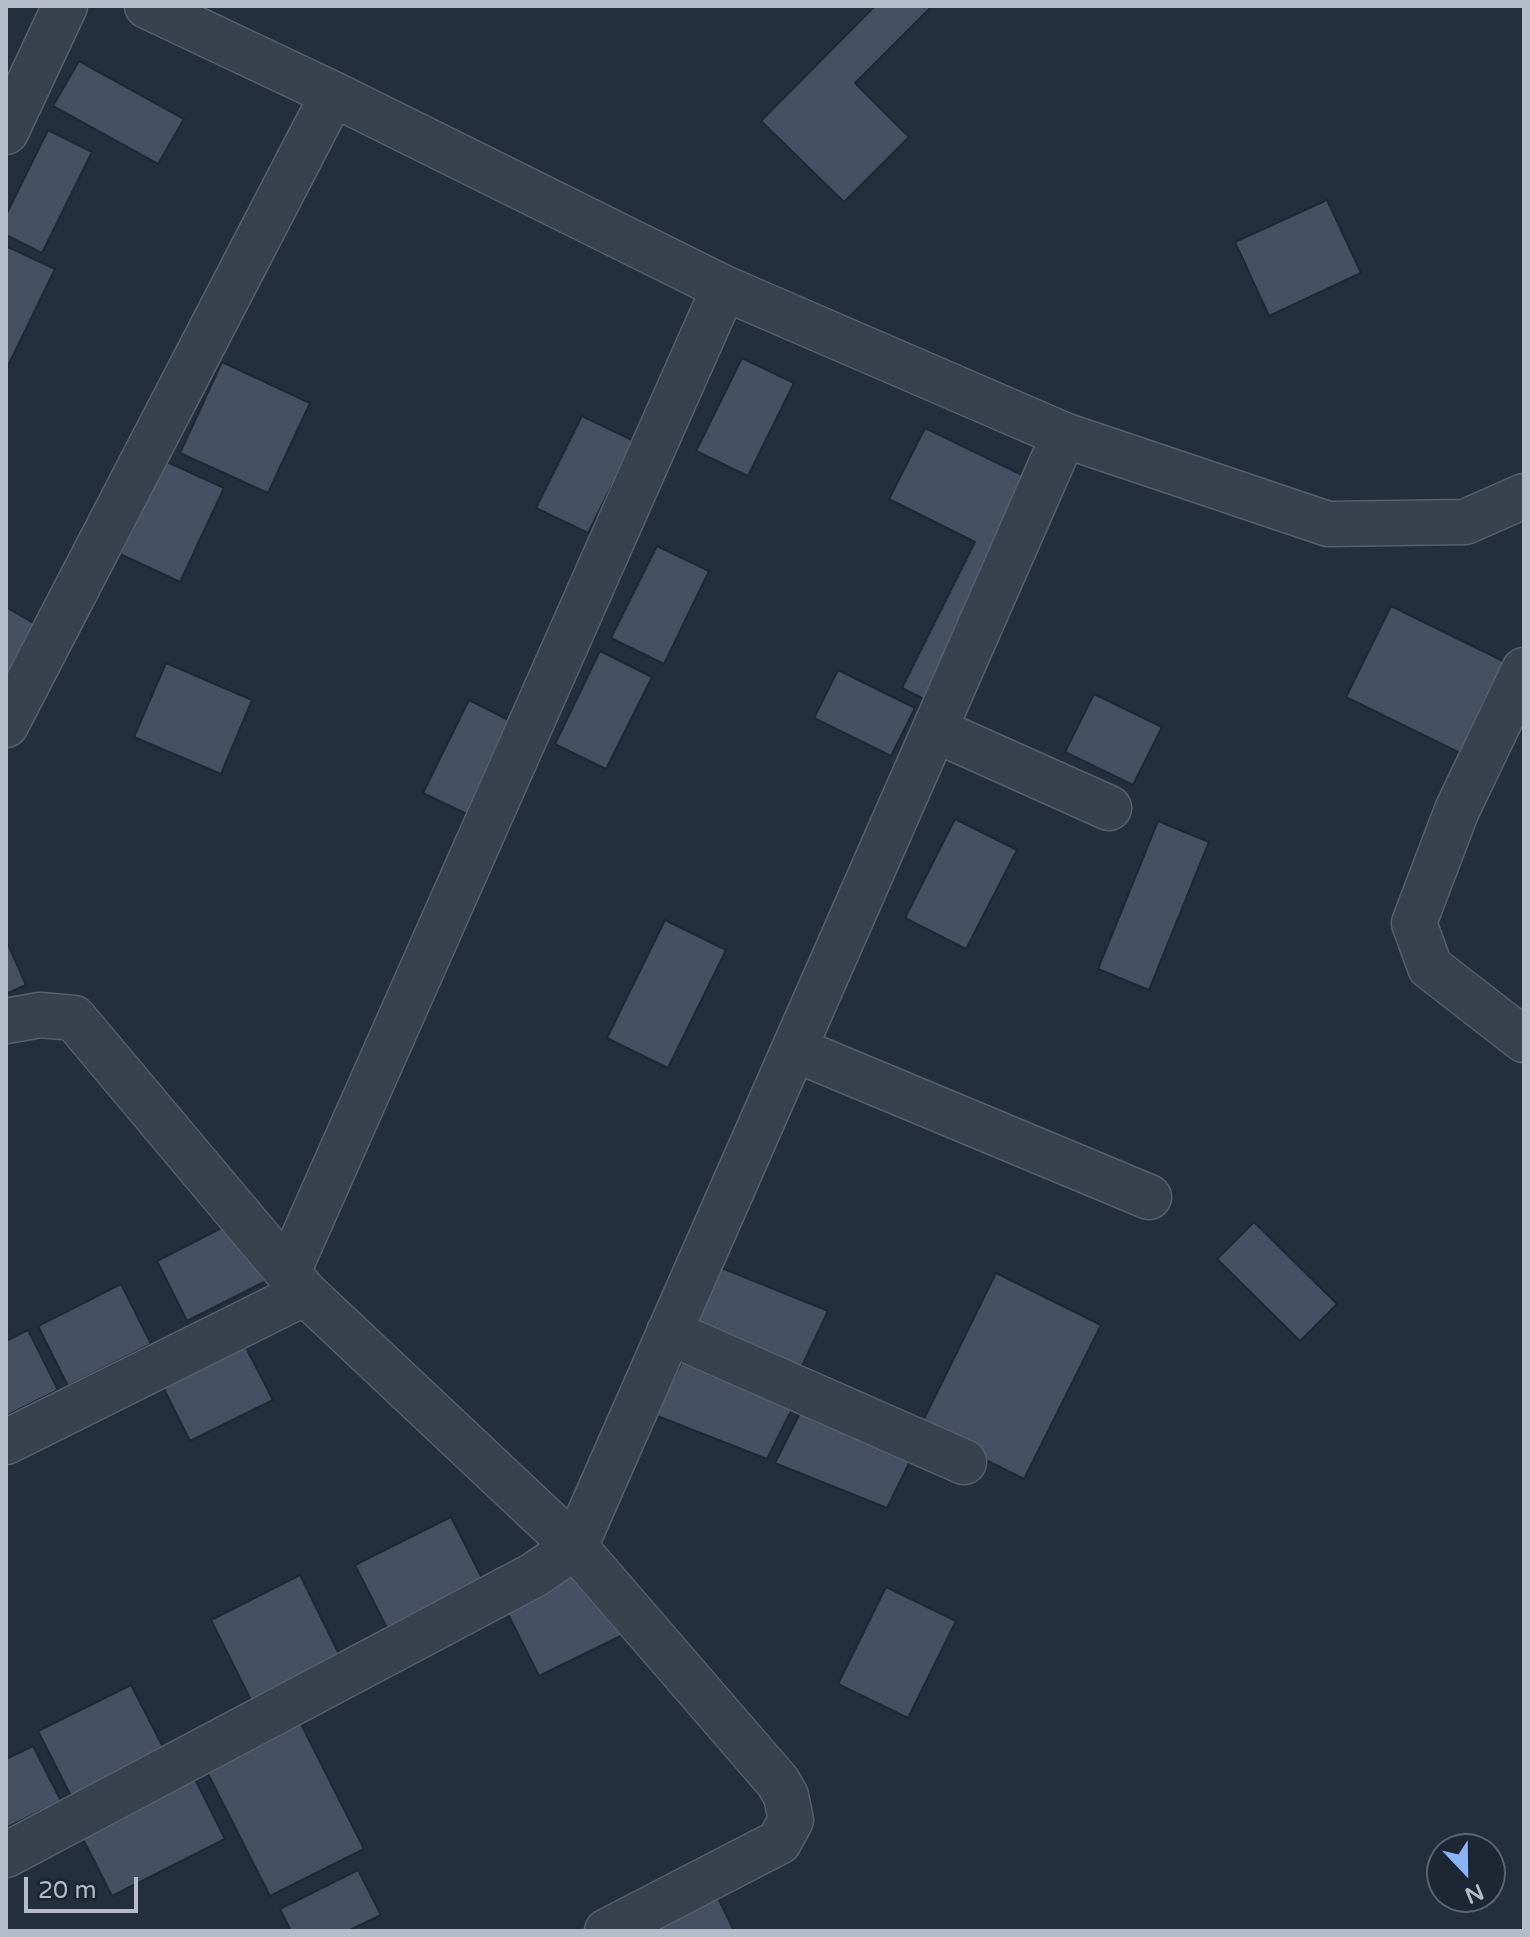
<!DOCTYPE html>
<html>
<head>
<meta charset="utf-8">
<style>
	body { margin:0 }
	#map { position:relative; width:1530px; height:1937px; overflow:hidden; background:#242f3e; font-family:"Varela Round",sans-serif }
	canvas { display:block }
	.frame { position:absolute; inset:0; border:8px solid #b4bcc9; pointer-events:none }
	.north { position:absolute; left:1426px; top:1833px; width:80px; height:80px; box-sizing:border-box; background:#1d2633; border:2px solid #59626f; border-radius:50%; rotate:158deg; font-size:22px; font-weight:700; line-height:32px; text-align:center; color:#b4bcc9 }
	.north::after { content:''; display:block; margin:auto; width:28px; height:36px; background:#8ab4f8; clip-path:polygon(50% 0,100% 100%,50% 72%,0 100%) }
	.scale { position:absolute; left:24px; top:1877px; width:114px; height:36px; box-sizing:border-box; border:4px solid #b4bcc9; border-top:0; padding-left:10px; font-size:24px; line-height:28px; white-space:nowrap; color:#b4bcc9; -webkit-text-stroke:6px #1d2633; paint-order:stroke }
</style>
</head>
<body>
<div id="map">
<canvas width="1530" height="1937"></canvas>
<div class="frame"></div>
<div class="north">N</div>
<div class="scale">20 m</div>
</div>
<script>
const g = document.querySelector('canvas').getContext('2d');
g.lineJoin = 'round';
function fillPath(path, color) {
  g.fillStyle = color;
  g.fill(path, 'evenodd');
}
function trace(path, color, width, dash) {
  g.strokeStyle = color;
  g.lineWidth = width;
  g.lineCap = dash ? 'butt' : 'round';
  g.setLineDash(dash || []);
  g.stroke(path);
}
const building = new Path2D(`
	M875 6H932L855 83 909 137 844 202 761 121Z
	M79 61 184 119 158 164 53 106Z
	M48 130 92 152 42 253 6 235V215Z
	M1327 200 1361 273 1269 316 1235 242Z
	M6 246 55 269 6 370Z
	M742 358 794 383 748 476 696 451Z
	M222 362 310 403 268 493 180 453Z
	M582 416 634 441 588 533 536 508Z
	M925 428 1051 489 942 708 902 688 975 542 889 499Z
	M165 461 224 488 180 582 120 554Z
	M657 546 709 571 664 664 611 638Z
	M1391 606 1509 664 1464 755 1346 697Z
	M6 607 50 633 19 684 6 676Z
	M600 651 652 677 606 769 555 744Z
	M166 663 252 700 221 774 134 737Z
	M838 670 915 708 891 756 814 718Z
	M1094 694 1162 727 1133 785 1065 752Z
	M469 700 520 726 475 818 423 793Z
	M955 819 1017 850 966 949 905 918Z
	M1158 821 1209 842 1149 990 1098 969Z
	M665 920 726 950 668 1068 607 1038Z
	M6 940 26 985 6 994Z
	M239 1219 270 1279 187 1321 157 1261Z
	M1254 1222 1337 1304 1300 1341 1217 1259Z
	M717 1266 828 1311 800 1370 687 1325Z
	M996 1273 1101 1325 1024 1479 920 1427Z
	M121 1284 151 1344 68 1386 38 1326Z
	M28 1330 58 1390 6 1416V1341Z
	M242 1340 273 1400 190 1441 160 1381Z
	M685 1356 796 1401 767 1459 655 1415Z
	M805 1403 916 1449 887 1508 775 1463Z
	M451 1517 487 1588 391 1636 355 1565Z
	M591 1568 633 1630 539 1676 505 1608Z
	M300 1575 340 1656 251 1700 211 1620Z
	M886 1587 956 1621 908 1718 838 1684Z
	M131 1685 164 1749 71 1796 38 1731Z
	M299 1720 364 1849 270 1896 205 1768Z
	M33 1746 61 1801 6 1828V1759Z
	M191 1771 225 1839 112 1896 77 1827Z
	M358 1870 381 1915 348 1931H291L280 1909Z
	M718 1898 734 1931H651Z`);
const minor = new Path2D(`
	M147 6 333 94 724 288 1064 435 1328 524 1465 522 1524 496
	M6 132 65 6
	M1524 670 1457 810 1414 923 1430 967 1524 1040
	M6 725 333 94
	M935 730 1109 808
	M6 1021 40 1015 74 1018 305 1293 575 1547 778 1782 786 1796 791 1820 779 1842 607 1931
	M794 1049 1149 1197
	M288 1272 724 288
	M669 1332 964 1462
	M6 1442 305 1293
	M6 1855 534 1575 575 1547 1064 435`);
fillPath(building, '#455162');
trace(building, '#1f2835', 2);
trace(minor, '#565f6c', 47);
trace(minor, '#38414e', 44);
</script>
</body>
</html>
